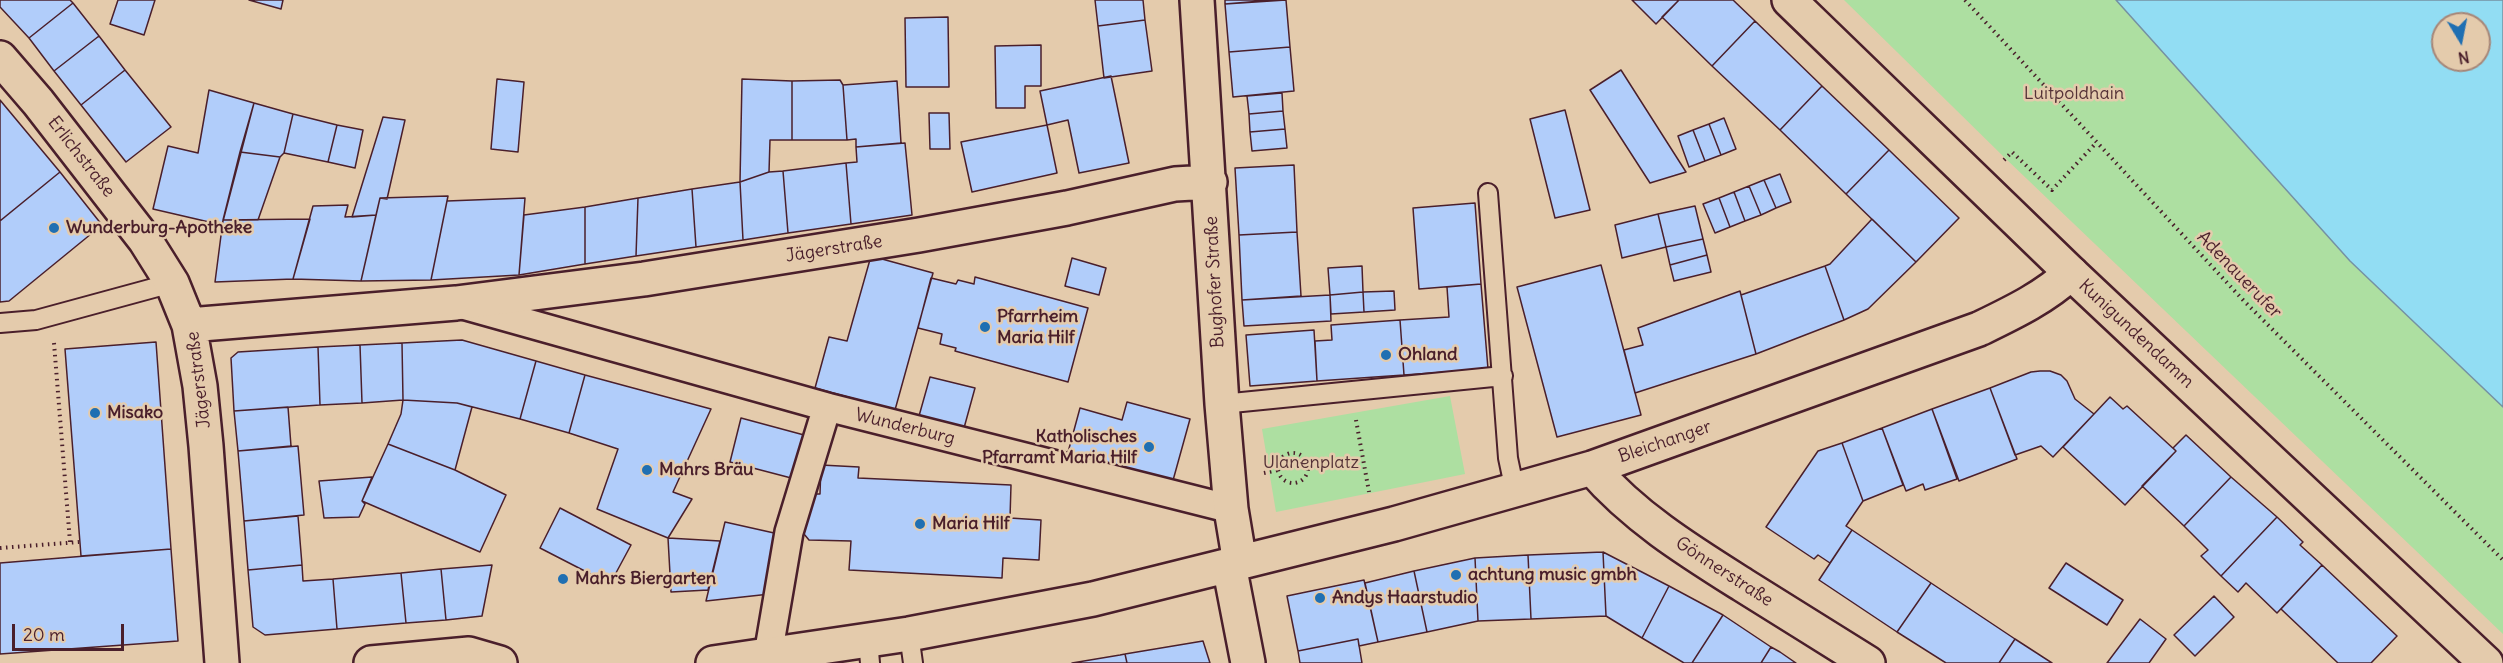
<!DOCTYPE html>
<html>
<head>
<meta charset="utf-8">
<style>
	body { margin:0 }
	#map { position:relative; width:2503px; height:663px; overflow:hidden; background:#e4cbac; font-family:Delius,sans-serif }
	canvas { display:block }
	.north { position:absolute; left:2431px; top:12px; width:60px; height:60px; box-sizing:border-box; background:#e4cbac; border:2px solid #a68678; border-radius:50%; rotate:170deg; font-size:16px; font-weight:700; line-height:24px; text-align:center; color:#4a1f2b }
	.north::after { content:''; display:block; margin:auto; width:21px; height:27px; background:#1f6fb2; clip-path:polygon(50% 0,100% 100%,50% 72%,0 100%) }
	.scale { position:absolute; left:12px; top:624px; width:112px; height:27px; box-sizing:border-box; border:3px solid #4a1f2b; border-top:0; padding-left:8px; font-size:18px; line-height:21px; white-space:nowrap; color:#4a1f2b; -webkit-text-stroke:4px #e4cbac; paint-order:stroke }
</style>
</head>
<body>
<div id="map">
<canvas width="2503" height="663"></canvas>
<div class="north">N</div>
<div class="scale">20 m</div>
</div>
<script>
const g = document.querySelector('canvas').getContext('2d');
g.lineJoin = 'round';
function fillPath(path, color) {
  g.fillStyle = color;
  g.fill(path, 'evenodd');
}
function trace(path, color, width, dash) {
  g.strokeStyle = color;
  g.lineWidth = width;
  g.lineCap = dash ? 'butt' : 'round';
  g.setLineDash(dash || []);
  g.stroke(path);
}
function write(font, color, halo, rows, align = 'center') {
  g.font = font + ' Delius,sans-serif';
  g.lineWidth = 5;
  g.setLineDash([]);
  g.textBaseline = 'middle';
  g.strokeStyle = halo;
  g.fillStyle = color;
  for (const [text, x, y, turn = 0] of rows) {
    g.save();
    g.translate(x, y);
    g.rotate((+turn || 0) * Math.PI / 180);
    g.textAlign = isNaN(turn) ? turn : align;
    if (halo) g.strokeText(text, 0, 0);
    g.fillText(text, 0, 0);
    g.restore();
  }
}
const green = new Path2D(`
	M1844 0H2116L2350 261 2503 407V634L2005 158Z
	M1450 396 1465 474 1276 512 1262 429Z`);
const water = new Path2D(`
	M2116 0H2503V407L2350 261ZM2443 24H2479V60H2443Z`);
const building = new Path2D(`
	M0 0H70L73 3 29 38 0 7Z
	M118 0H155L144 35 110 24Z
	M249 0H283L281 9Z
	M1095 0H1143L1145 20 1098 26Z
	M1225 0H1273L1225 4Z
	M1286 0 1290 47 1229 52 1225 4Z
	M1632 0H1679L1656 24Z
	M1679 0H1733L1755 21 1712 66 1662 17Z
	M73 3 99 36 54 71 29 38Z
	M948 17 949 87H906L905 18Z
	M1145 20 1152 71 1104 78 1098 26Z
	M1755 21 1822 86 1780 130 1712 66Z
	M99 36 125 70 81 105 54 71Z
	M1041 45V86H1025V108H996L995 46Z
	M1290 47 1294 91 1233 97 1229 52Z
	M125 70 171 127 126 162 81 105Z
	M1621 70 1686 172 1650 183 1590 90Z
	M1111 76 1129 163 1079 173 1068 120 1047 125 1040 91Z
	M497 79 524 82 518 152 491 149Z
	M742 79 792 81V140H770L769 172 740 182Z
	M840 80 843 85 847 140H792V81Z
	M897 81 901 143 856 147V139L847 140 843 85Z
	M1822 86 1889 150 1846 194 1780 130Z
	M209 90 254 103 222 225 153 209 168 146 198 153Z
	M1282 93 1283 111 1249 114 1247 96Z
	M0 100 60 172 0 221Z
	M254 103 293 114 284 153 280 157 240 152Z
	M1565 110 1590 210 1555 218 1530 119Z
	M1283 111 1285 129 1250 132 1249 114Z
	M929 113H949L950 149H930Z
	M293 114 337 125 328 162 284 153Z
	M383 117 405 120 387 199 380 198 376 215 352 217Z
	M1724 118 1736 149 1721 155 1709 124Z
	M1709 124 1721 155 1705 161 1693 130Z
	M337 125 363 130 355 168 328 162Z
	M1047 125 1057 173 972 192 961 142Z
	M1285 129 1287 148 1252 151 1250 132Z
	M1693 130 1705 161 1689 167 1678 136Z
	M905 143 912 215 851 224 846 163 857 162 856 147Z
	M1889 150 1959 218 1916 262 1846 194Z
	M240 152 280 157 258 220H223Z
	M846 163 851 224 788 233 783 171Z
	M1294 165 1297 232 1239 235 1235 168Z
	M783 171 788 233 743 240 740 182 769 172Z
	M60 172 102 225 9 301 0 302V221Z
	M1780 174 1791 202 1776 208 1764 180Z
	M1764 180 1776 208 1761 215 1749 186Z
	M740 182 743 240 696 247 692 189Z
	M1749 186 1761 215 1745 221 1734 192Z
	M692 189 696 247 636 256 638 198Z
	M1734 192 1745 221 1730 227 1719 198Z
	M448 196 431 280 361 281 380 198Z
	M525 198 519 275 431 280 447 201Z
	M638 198 636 256 585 264V207Z
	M1719 198 1730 227 1715 233 1703 204Z
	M1475 203 1481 284 1419 289 1413 208Z
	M348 205 345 217 376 215 361 281 293 279 313 206Z
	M1695 206 1703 239 1666 247 1658 214Z
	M585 207V264L519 275 524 215Z
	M1658 214 1666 247 1622 258 1615 225Z
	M310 219 293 279 215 282 223 220Z
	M1872 219 1916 262 1868 309 1844 320 1825 266 1830 264Z
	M1297 232 1301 296 1242 300 1239 235Z
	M1703 239 1707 255 1670 265 1666 247Z
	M1707 255 1711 272 1674 281 1670 265Z
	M871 256 933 273 895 410 815 388 829 337 847 341Z
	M1072 258 1106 268 1099 295 1065 286Z
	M1601 265 1641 415 1557 437 1517 287Z
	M1362 266 1363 292 1330 295 1328 268Z
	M1825 266 1844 320 1756 354 1741 295Z
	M975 277 1088 308 1068 382 955 351 956 348 940 344 942 334 918 328 931 278 956 284 958 280 974 284Z
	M1481 284 1488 369 1404 375 1400 320 1449 317 1447 287Z
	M1394 291 1395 310 1364 312 1363 292Z
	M1740 291 1756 354 1635 393 1624 350 1643 345 1638 328Z
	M1363 292 1364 312 1331 314 1330 295Z
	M1330 295 1331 321 1244 326 1242 300Z
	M1400 320 1404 375 1317 381 1315 341 1332 340 1331 325Z
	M1314 330 1317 381 1250 386 1246 335Z
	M462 340 536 361 520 419 457 403 403 400 402 343Z
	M156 342 171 549 81 556 65 349Z
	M402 343 403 400 362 403 360 345Z
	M360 345 362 403 320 405 318 347Z
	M318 347 320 405 234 411 231 358 238 352Z
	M536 361 585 375 569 433 520 419Z
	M2040 371H2050L2061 375 2067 381 2075 399 2094 414 2053 457 2041 446 2015 455 1990 388 2031 372Z
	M585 375 711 409 673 492 692 499 668 538 597 509 618 449 569 433Z
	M930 377 975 388 964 428 919 416Z
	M1990 388 2017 459 1959 481 1932 409Z
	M2110 397 2123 409 2127 406 2176 451 2125 505 2063 447Z
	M403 400 457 403 472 407 455 470 388 444 401 414Z
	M1127 402 1190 419 1172 484 1067 456 1080 408 1122 420Z
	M288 407 291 446 238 451 234 411Z
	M1932 409 1957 479 1925 490 1923 484 1906 491 1882 428Z
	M741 418 804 435 795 479 730 462Z
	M1882 428 1903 485 1863 501 1842 443Z
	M2186 435 2231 477 2184 526 2142 486 2176 451 2173 448Z
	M1842 443 1863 501 1846 526 1852 530 1830 563 1818 555 1814 559 1766 527 1818 451Z
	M388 444 455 470 506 495 480 552 362 501Z
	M298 446 304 515 244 521 238 451Z
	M821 465 859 467 858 478 1011 485 1010 518 1041 520 1039 560 1003 558 1002 578 849 570 851 541 809 540 799 528 813 494H820Z
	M372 477 362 501 365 504 359 517 324 518 319 481Z
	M2231 477 2277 517 2221 576 2201 556 2208 550 2184 526Z
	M560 508 631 545 610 584 540 548Z
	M298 516 302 565 248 570 244 521Z
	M2277 517 2303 542 2300 545 2322 565 2277 613 2246 583 2238 592 2221 576Z
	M725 522 783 535 770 594 706 601Z
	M1852 530 1931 583 1897 632 1819 580Z
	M668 538 720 541 708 590 671 592Z
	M171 549 178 641 0 654V563Z
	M1603 552 1606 616 1531 619 1528 555Z
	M1603 552 1669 586 1642 638 1606 616Z
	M1528 555 1531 619 1478 621 1475 558Z
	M1475 558 1478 621 1427 632 1414 571Z
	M2066 563 2123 600 2107 625 2049 588Z
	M302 565 303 581 333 579 337 629 265 635 253 627 248 570Z
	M492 565 482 616 446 620 441 569Z
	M2322 565 2397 636 2371 663H2338L2281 609Z
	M441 569 446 620 406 623 401 573Z
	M1414 571 1427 632 1378 642 1365 583Z
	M401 573 406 623 337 629 333 579Z
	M1364 580 1378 642 1359 646 1358 639 1298 651 1287 596Z
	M1931 583 2015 639 1999 663H1946L1897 632Z
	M1669 586 1723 615 1692 663H1684L1642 638Z
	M2214 596 2234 617 2195 656 2174 635Z
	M1723 615 1771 647 1761 663H1692Z
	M2140 619 2166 639 2149 663H2107Z
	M1358 639 1362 663H1300L1298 651Z
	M2015 639 2052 663H1999Z
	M1203 641 1210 663H1127L1125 654Z
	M1771 647 1780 652 1796 663H1761Z
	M1125 654 1127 663H1072L1120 655Z`);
const path = new Path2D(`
	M1965 0 2244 301 2503 560
	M2004 160 2012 152 2052 190 2096 143
	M54 343 70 542
	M1356 420 1369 492
	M1278 468a15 15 0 1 1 30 0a15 15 0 1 1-30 0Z
	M1264 473 1278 470
	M0 548 79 542`);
const service = new Path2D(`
	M1488 193 1508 458 1515 491
	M0 323 36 320 172 283
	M1222 404 1503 376
	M909 634 913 663
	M868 640 870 663`);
const pedestrian = new Path2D(`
	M463 305 827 407 1231 509
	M768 655 789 532 827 407`);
const minor = new Path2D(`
	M1197 0 1222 404 1231 509 1240 563
	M0 58 38 102 145 240 172 283 189 325 200 386 206 446 222 663
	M189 325 456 303 644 279 919 235 1067 208 1175 184 1210 182
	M1592 468C1634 517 1689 551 1743 585 1785 611 1826 637 1868 663
	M1229 565 1248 663
	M371 663 469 654 500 663
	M713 663 909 634 1093 599 1394 524 1592 468 1979 329C2012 313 2044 298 2071 273`);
const tertiary = new Path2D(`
	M1789 0 2071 273 2486 663`);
const markers = [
	[54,228,6,"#1f6fb2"],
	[985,327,6,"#1f6fb2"],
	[1386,355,6,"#1f6fb2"],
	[95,413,6,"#1f6fb2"],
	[1149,447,6,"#1f6fb2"],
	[647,470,6,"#1f6fb2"],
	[920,524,6,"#1f6fb2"],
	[1456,575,6,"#1f6fb2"],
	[563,579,6,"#1f6fb2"],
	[1320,598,6,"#1f6fb2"]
];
const parkNames = [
	["Luitpoldhain",2074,94],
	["Ulanenplatz",1311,463]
];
const streetNames = [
	["Erlichstraße",81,157,52],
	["Jägerstraße",834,249,-9],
	["Adenauerufer",2239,275,46],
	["Bughofer Straße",1215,282,-93],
	["Kunigundendamm",2136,334,43],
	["Jägerstraße",199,380,-97],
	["Wunderburg",905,427,14],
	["Bleichanger",1665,442,-19],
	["Gönnerstraße",1724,572,33]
];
const poiNames = [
	["Wunderburg-Apotheke",66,228],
	["Pfarrheim",997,317],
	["Maria Hilf",997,338],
	["Ohland",1398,355],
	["Misako",107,413],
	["Katholisches",1137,437,"right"],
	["Pfarramt Maria Hilf",1137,458,"right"],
	["Mahrs Bräu",659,470],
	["Maria Hilf",932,524],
	["achtung music gmbh",1468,575],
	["Mahrs Biergarten",575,579],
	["Andys Haarstudio",1332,598]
];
fillPath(green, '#addfa1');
fillPath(water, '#92ddf3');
trace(water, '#7591a3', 1.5);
fillPath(building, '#b1cdfa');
trace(building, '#4a1f2b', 1.5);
trace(service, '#4a1f2b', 22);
trace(pedestrian, '#4a1f2b', 32);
trace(minor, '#4a1f2b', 38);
trace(tertiary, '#4a1f2b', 38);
trace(path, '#4a1f2b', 4, [1.5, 4.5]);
trace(service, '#e4cbac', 18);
trace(pedestrian, '#e4cbac', 27);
trace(minor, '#e4cbac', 33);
trace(tertiary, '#e4cbac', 33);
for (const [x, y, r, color] of markers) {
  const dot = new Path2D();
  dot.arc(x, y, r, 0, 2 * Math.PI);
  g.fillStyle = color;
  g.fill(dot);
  trace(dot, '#e4cbac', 2);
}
write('18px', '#543237', '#e4cbac', parkNames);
write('18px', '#4a1f2b', '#e4cbac', streetNames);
write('bold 18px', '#4a1f2b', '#e4cbac', poiNames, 'left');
</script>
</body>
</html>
